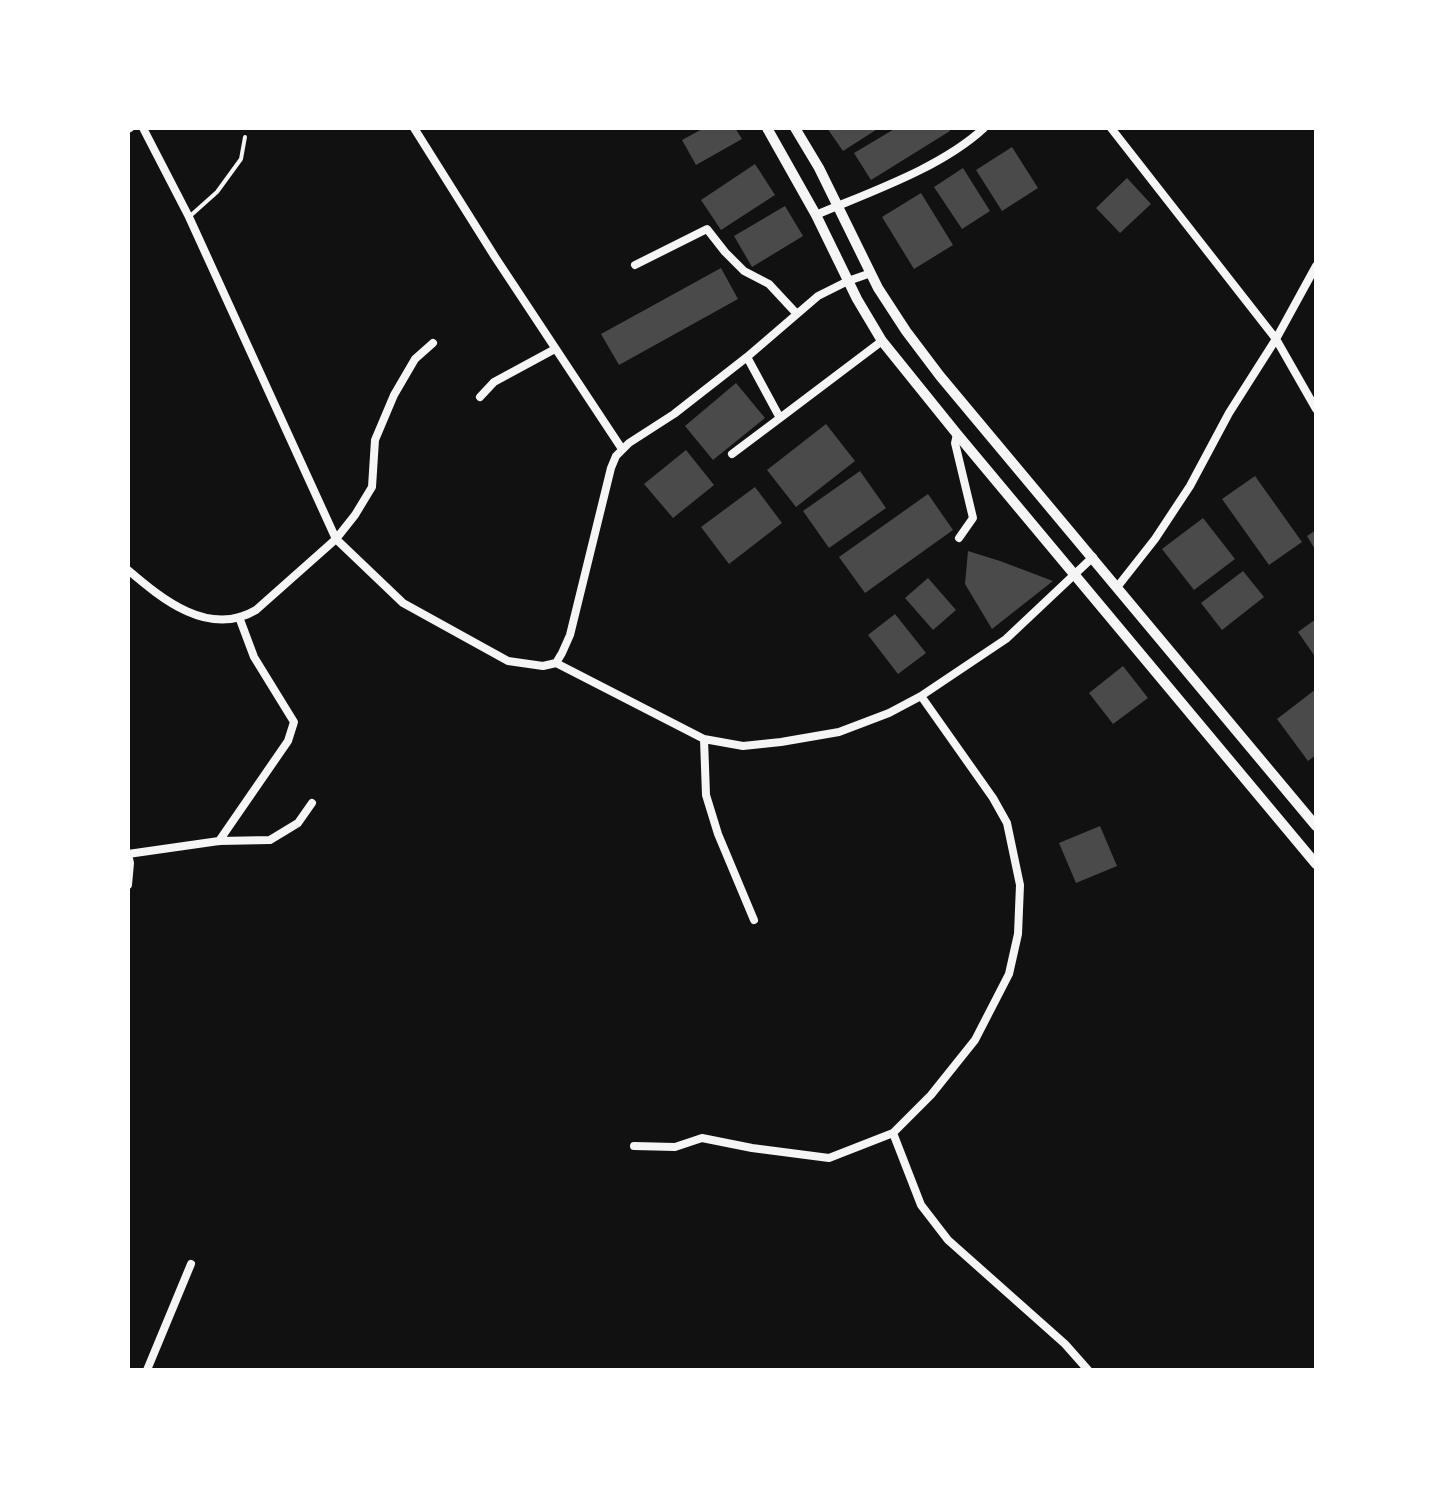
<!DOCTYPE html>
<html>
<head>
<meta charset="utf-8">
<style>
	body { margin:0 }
	#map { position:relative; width:1444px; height:1498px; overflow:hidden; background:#111; font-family:"PT Sans",sans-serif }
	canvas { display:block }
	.frame { position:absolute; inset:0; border:130px solid #fff; pointer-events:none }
</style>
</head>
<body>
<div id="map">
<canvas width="1444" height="1498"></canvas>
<div class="frame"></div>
</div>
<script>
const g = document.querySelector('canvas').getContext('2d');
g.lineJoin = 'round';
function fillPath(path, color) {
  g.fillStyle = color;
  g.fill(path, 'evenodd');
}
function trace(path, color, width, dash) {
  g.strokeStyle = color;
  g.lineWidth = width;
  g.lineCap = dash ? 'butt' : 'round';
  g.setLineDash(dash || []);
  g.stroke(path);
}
const building = new Path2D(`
	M704 128H735L742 139 696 165 682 140Z
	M827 128H879L843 151Z
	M896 128H948L950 131 871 180 854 153Z
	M1012 147 1038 188 1002 211 976 170Z
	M755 164 775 195 721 230 701 200Z
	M963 168 990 211 962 229 934 187Z
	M1127 178 1151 204 1120 233 1096 208Z
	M921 193 953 245 914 269 882 217Z
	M785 206 803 236 752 267 734 236Z
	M721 268 738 299 619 365 601 334Z
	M736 383 765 418 713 460 685 426Z
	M826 424 855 461 796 507 767 470Z
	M686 450 714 485 673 518 644 484Z
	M860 471 886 508 829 548 803 511Z
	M1255 476 1302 542 1269 565 1222 499Z
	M755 487 782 523 729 564 701 527Z
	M928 494 953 530 865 593 839 557Z
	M1203 518 1235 559 1194 590 1162 549Z
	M1316 530V551L1307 536Z
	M968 551 1000 561 1053 581 992 629 965 584Z
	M1243 571 1264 597 1222 630 1201 603Z
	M928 578 956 610 933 630 905 598Z
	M895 614 926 653 898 674 868 635Z
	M1316 619V658L1298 632Z
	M1123 666 1148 698 1113 724 1089 693Z
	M1316 689V755L1308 761 1277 719Z
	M1100 826 1117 866 1076 883 1059 843Z`);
const service = new Path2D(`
	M189 217 217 192 241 159 245 137`);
const minor = new Path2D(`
	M143 128 189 217 336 539 403 603 508 661 543 666 556 663 562 653 570 635 611 468 616 456 629 443 674 414 747 357 818 296 848 281 871 273
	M414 128 495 257 622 449
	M1111 128 1276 339 1316 409
	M128 129 130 128
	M816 215C870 192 941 168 984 128
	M635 265 707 229 725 252 744 271 769 284 796 313
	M747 357 780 418 882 341
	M480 397 494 382 555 349
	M957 434 955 443 973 518 959 538
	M732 454 780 418
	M128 570C162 599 209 638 256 610L336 539 355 515 372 487 375 440 394 395 415 359 433 343
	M1118 586 1155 539 1190 486 1229 413 1276 339 1316 266
	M556 663 704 739 743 746 781 742 839 732 889 713 921 696 1006 639 1093 557
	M704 739 706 795 718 834 754 920
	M219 841 288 741 294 722 254 657 239 617
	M128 854 219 841 270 840 298 823 312 803
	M128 854 130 863 128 885
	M893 1133 921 1205 948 1240 1065 1344 1088 1370
	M634 1146 675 1147 702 1138 752 1148 829 1158 893 1133 931 1095 975 1040 1009 974 1018 934 1020 885 1007 823 993 798 921 696
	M147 1370 191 1264`);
const secondary = new Path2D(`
	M767 128 816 215 857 299 882 341 957 434 1316 864
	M795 128 819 168 878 288 906 331 940 376 1316 826`);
fillPath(building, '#4a4a4a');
trace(service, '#f5f5f5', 4);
trace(minor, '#f5f5f5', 8);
trace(secondary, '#f5f5f5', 10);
</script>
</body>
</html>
